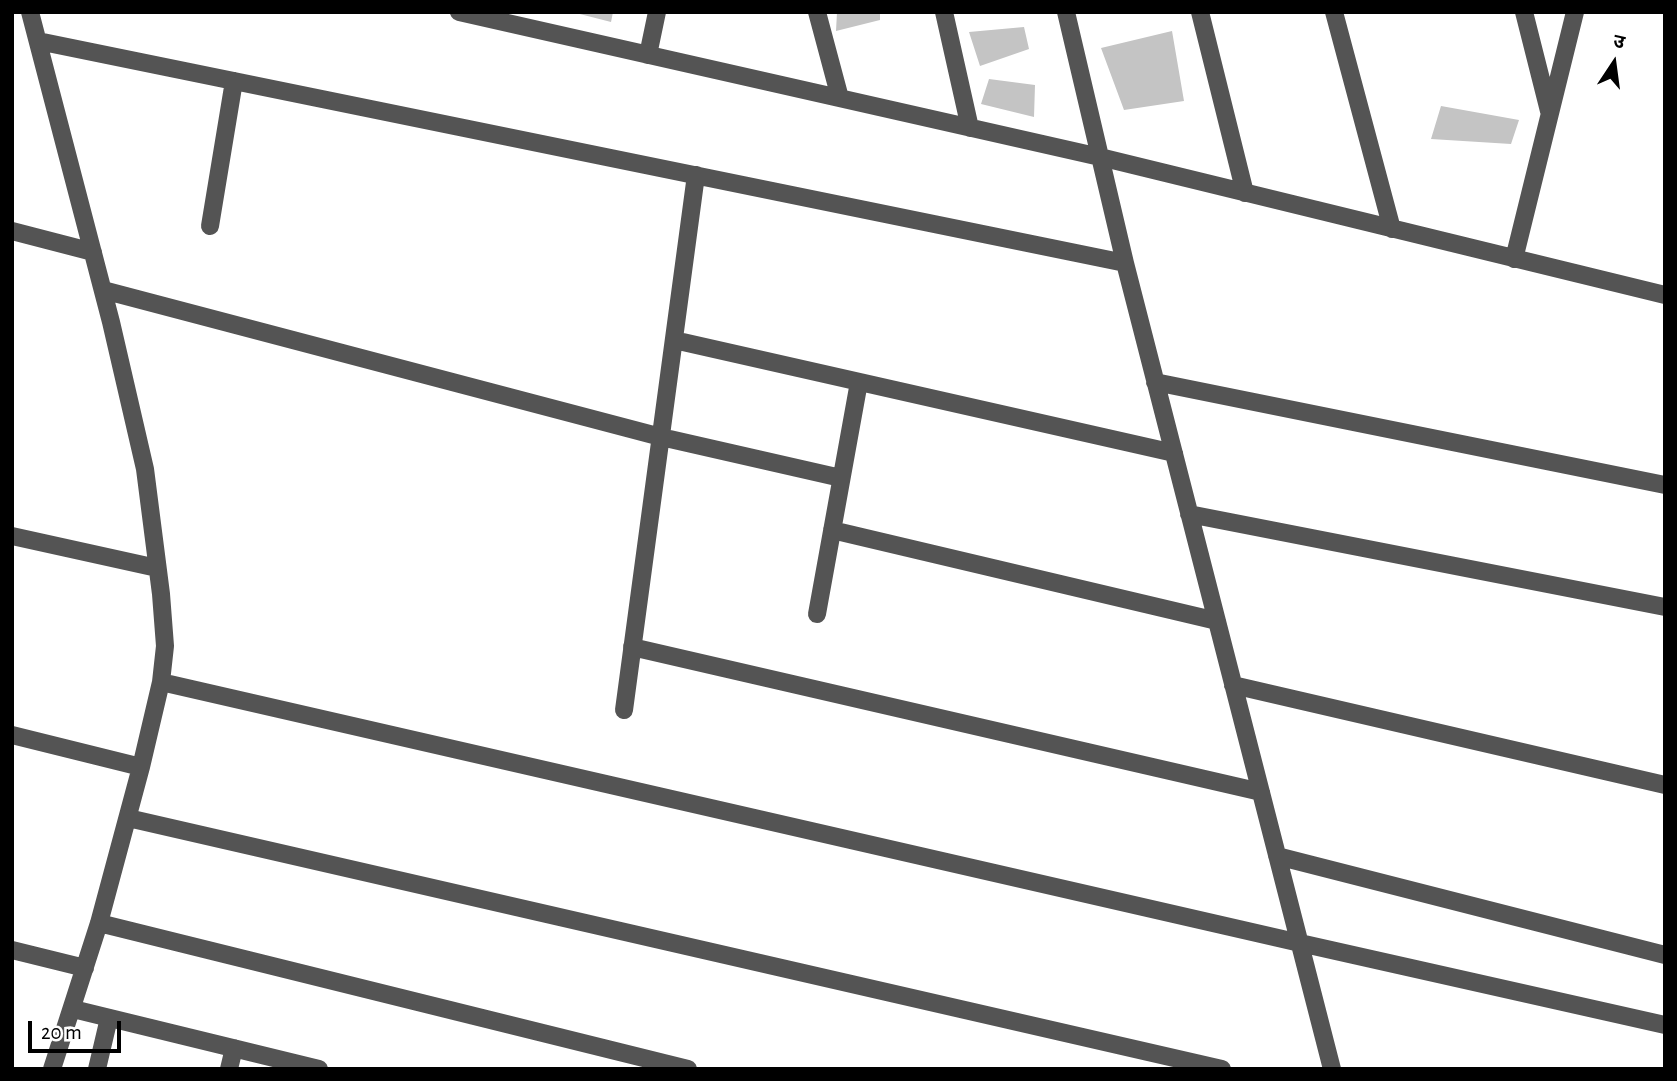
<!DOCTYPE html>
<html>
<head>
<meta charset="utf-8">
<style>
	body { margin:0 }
	#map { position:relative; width:1677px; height:1081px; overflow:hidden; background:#fff; font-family:"Alegreya Sans","Noto Sans Devanagari",sans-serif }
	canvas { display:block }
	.frame { position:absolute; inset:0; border:14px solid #000; pointer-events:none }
	.north { position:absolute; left:1579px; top:28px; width:70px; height:70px; -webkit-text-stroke:5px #fff; paint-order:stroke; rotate:13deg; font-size:19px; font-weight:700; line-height:28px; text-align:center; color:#000 }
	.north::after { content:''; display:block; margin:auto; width:24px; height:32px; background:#000; clip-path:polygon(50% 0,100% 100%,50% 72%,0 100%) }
	.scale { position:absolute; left:28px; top:1021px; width:93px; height:32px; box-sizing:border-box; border:4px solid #000; border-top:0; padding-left:9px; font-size:21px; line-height:24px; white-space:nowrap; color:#000; -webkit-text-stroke:5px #fff; paint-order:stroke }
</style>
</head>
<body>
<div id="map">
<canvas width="1677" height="1081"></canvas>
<div class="frame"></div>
<div class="north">उ</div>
<div class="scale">20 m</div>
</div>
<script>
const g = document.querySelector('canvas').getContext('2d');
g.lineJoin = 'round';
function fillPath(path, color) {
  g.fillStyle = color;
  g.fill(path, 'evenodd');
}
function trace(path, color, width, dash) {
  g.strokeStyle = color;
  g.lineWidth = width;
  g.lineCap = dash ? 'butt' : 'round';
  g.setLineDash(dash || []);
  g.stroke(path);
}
const building = new Path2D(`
	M572 12H613L611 22Z
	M837 12H880V20L836 31Z
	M1024 27 1029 49 980 66 969 32Z
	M1172 31 1184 101 1124 110 1101 48Z
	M989 79 1035 85 1034 117 981 104Z
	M1441 106 1519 120 1511 144 1431 139Z`);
const minor = new Path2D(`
	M30 12 111 322 145 469 161 594 165 646 161 682 141 767 99 923 52 1069
	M459 12 1100 157 1665 295
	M817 12 840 98
	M944 12 970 128
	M1066 12 1125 263 1332 1069
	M1200 12 1245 193
	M1334 12 1392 229
	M1524 12 1549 111
	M38 41 1125 263
	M648 55 657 12
	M210 226 234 81
	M12 231 93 252
	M1514 259 1575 12
	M103 290 661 437 841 478
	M674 340 1174 453
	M1155 382 1665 485
	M1189 514 1665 607
	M832 530 1217 621
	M12 536 157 568
	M817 614 859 382
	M632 647 1261 792
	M161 682 1300 943 1665 1025
	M1233 685 1665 785
	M624 710 696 175
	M12 735 141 767
	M128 818 1222 1069
	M1277 856 1665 955
	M99 923 688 1069
	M12 950 85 968
	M73 1009 319 1069
	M97 1069 109 1018
	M229 1069 234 1048`);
fillPath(building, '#c4c4c4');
trace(minor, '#545454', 18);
</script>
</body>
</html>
